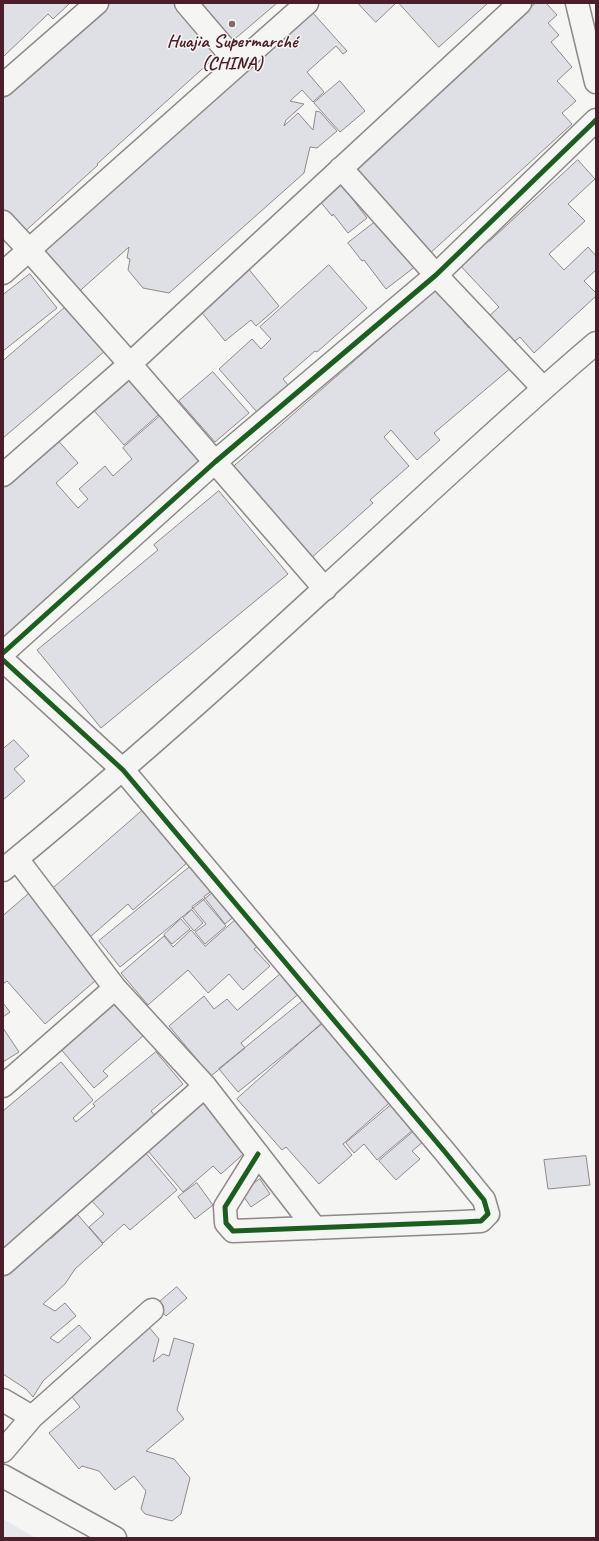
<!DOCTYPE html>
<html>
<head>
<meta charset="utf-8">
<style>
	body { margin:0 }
	#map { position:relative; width:599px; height:1541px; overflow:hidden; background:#f5f5f3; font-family:Caveat,sans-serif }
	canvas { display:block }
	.frame { position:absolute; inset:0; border:4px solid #4a1f2b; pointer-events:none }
</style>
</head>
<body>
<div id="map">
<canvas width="599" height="1541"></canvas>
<div class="frame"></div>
</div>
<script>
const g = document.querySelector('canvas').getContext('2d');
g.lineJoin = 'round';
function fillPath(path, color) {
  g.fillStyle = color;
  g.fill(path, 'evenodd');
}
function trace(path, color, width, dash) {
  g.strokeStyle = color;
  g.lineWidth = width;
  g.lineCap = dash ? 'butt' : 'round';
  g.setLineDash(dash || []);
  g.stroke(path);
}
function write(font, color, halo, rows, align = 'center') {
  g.font = font + ' Caveat,sans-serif';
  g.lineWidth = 3;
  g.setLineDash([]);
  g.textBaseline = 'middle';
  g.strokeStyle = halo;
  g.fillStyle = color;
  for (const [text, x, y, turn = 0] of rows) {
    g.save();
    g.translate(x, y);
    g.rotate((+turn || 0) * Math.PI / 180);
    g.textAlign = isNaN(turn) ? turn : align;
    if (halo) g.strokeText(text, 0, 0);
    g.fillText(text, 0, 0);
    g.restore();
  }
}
const built = new Path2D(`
	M3 1519 36 1538H3Z`);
const building = new Path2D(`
	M3 3H70L53 19 48 14 3 57Z
	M110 3H173L221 52 97 164 98 165 21 235 3 214V99Z
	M193 3H277L229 44Z
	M358 3H396L376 22Z
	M399 3H488L439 47Z
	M536 3H546L557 15 548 23 559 35 551 42 572 67 557 81 576 101 562 113 572 124 428 255 350 171Z
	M312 12 347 51 343 54 336 46 307 72 324 92 313 102 302 90 290 101 304 104 286 120 284 126 298 113 313 130 316 111 320 112 337 131 317 148 310 147 304 173 169 293 143 288 128 270 130 259 127 258 129 247 74 296 38 254Z
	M340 81 365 111 340 132 314 103Z
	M578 160 595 179 568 204 585 221 549 254 564 270 588 247 596 256V270L584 281 596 293V296L534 353 520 337 511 344 487 318 499 307 457 262 485 236 489 241Z
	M341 184 367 218 348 233 333 214 332 216 319 200Z
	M379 219 416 266 386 289 364 260 362 261 348 243Z
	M329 265 367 308 317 352 315 351 283 379 288 385 257 412 219 369 252 339 261 349 271 339 260 327Z
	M247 267 279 306 256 326 251 320 225 341 198 308Z
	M30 274 57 308 3 351V295Z
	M436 290 469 328 474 324 512 367 434 433 440 440 417 460 391 430 384 437 409 466 370 500 373 503 310 559 231 469Z
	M68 305 106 350 3 438V361Z
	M129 371 164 410 124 445 90 406Z
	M213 372 249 413 215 442 179 401Z
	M166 411 208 458 3 638V482L55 437 78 463 56 483 78 508 88 499 79 489 105 466 113 476 132 459 123 448Z
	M219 491 288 574 101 728 37 650 158 550 154 545Z
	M14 740 29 756 14 769 25 781 3 800V749Z
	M143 810 188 862 133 910 128 904 90 937 50 891Z
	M191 866 213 892 120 967 99 941Z
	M215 889 236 915 225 924 204 897Z
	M31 892 102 975 45 1024 7 981 3 984V916Z
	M203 899 226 926 205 944 195 932 206 924 192 907Z
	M192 910 203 923 194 931 183 918Z
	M241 915 264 941 254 949 270 966 243 990 229 974 208 993 188 970 148 1005 121 973 164 936 173 947 191 930 205 946Z
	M181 919 190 929 172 944 164 935Z
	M284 971 302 991 241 1043 245 1048 211 1076 169 1026 204 996 214 1009 227 999 237 1010Z
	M309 996 328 1019 238 1092 219 1069Z
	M113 1000 144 1035 103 1071 108 1076 94 1088 59 1047Z
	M3 1003 10 1012 3 1017Z
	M328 1018 396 1097 343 1144 352 1155 319 1184 286 1147 282 1150 237 1099Z
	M3 1028 19 1052 3 1062Z
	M156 1052 183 1084 151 1111 156 1117 3 1251V1111L61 1062 93 1100 73 1118 76 1122 95 1106 93 1104Z
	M397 1100 419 1125 377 1160 364 1144 354 1153 346 1143Z
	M205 1101 248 1150 221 1174 213 1166 183 1192 148 1151Z
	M426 1121 435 1132 412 1151 420 1159 396 1180 379 1161Z
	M144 1151 177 1190 130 1230 124 1224 103 1243 89 1227 104 1214 89 1198Z
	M586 1156 590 1185 548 1189 544 1160Z
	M260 1179 270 1194 251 1207 241 1193Z
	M197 1183 213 1205 195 1219 178 1197Z
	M78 1215 103 1244 75 1269 65 1284 43 1304 55 1311 65 1303 76 1316 50 1338 58 1343 79 1325 91 1338 43 1381 33 1397 26 1389 3 1374V1275L32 1249 46 1234 51 1238Z
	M177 1287 187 1298 166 1316 156 1305Z
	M148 1326 159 1339 153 1362 163 1354 169 1356 174 1338 194 1344 177 1410 184 1419 146 1451 174 1459 190 1478 181 1514 172 1521 145 1514 141 1509 146 1491 134 1476 115 1490 99 1471 82 1466 79 1469 49 1433 80 1407 68 1392Z`);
const minor = new Path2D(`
	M186 3 238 64
	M3 85 97 3
	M341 168 436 275 543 388
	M3 222 29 250 130 364 325 589
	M3 273 307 3
	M3 475 130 364 520 3
	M3 653 215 462 436 275 596 120
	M3 660 123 770 445 1152 484 1200 488 1214 481 1221 463 1222 233 1231 226 1223 225 1207 258 1154
	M17 859 115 988 205 1086 315 1228
	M3 1086 115 988
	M3 1264 205 1086
	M3 1400 32 1417
	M3 1451 32 1417 152 1310
	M3 1476 115 1538`);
const tertiary = new Path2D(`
	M577 3 596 82
	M3 870C114 779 221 684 327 586 416 505 504 421 596 343`);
const cycleway = new Path2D(`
	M3 653 215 462 436 275 596 120
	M3 660 123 770 445 1152 484 1200 488 1214 481 1221 463 1222 233 1231 226 1223 225 1207 258 1154`);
const markers = [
	[232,24,4,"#866a71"]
];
const poiNames = [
	["Huajia Supermarché",232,42],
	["(CHINA)",232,64]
];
fillPath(built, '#e7e8ec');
fillPath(building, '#dfe0e6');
trace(building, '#8f8788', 1);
trace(minor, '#8f8788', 25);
trace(tertiary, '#8f8788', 25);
trace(minor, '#f5f5f3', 22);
trace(tertiary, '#f5f5f3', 22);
trace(cycleway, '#1b5e20', 5);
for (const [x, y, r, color] of markers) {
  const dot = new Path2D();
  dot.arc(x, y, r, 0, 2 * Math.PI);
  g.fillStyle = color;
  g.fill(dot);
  trace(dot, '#f6f6f2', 1.5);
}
write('bold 19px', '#4a1f2b', '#f6f6f2', poiNames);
</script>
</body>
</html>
